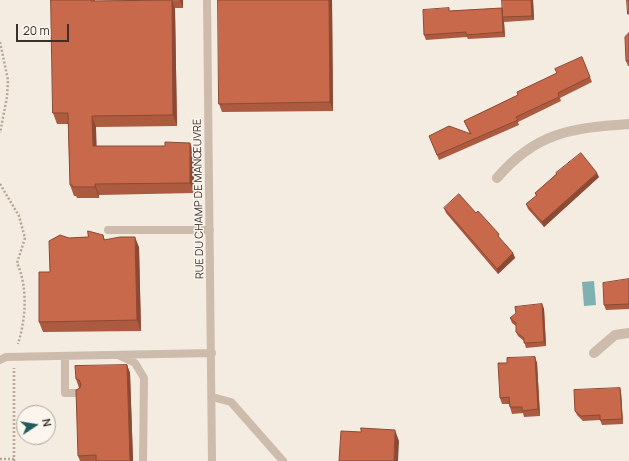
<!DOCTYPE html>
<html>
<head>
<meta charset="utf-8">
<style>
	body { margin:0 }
	#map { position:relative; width:629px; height:461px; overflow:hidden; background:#f4ebe1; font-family:Manrope,sans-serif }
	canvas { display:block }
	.north { position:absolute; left:16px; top:405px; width:40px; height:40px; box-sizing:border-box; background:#fbf5ee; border:1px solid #aea6a0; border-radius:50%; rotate:78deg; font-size:11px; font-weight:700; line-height:16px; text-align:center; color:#3b302b }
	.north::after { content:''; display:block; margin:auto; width:14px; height:18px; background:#1f5a5e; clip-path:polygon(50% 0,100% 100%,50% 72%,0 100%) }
	.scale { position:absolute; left:16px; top:24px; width:53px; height:18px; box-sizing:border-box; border:2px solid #3b302b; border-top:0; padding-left:5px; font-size:12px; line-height:14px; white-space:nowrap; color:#3b302b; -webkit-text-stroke:3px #fbf5ee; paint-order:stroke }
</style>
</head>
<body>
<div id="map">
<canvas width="629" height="461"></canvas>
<div class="north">N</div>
<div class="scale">20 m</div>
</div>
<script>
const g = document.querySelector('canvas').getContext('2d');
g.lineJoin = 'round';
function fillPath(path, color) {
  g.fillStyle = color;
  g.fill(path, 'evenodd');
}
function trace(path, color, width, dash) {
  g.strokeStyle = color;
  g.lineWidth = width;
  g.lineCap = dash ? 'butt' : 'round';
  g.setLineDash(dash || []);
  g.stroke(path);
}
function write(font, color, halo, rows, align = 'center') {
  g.font = font + ' Manrope,sans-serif';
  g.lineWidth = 3;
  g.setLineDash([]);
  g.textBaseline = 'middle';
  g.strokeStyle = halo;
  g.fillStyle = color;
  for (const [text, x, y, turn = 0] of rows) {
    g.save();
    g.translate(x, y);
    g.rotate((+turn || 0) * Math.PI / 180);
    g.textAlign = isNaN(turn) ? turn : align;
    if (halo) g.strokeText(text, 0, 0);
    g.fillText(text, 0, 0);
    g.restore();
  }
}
const water = new Path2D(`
	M594 281 596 305 584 306 582 282Z`);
const path = new Path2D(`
	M0 42 8 80 7 97 0 133
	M0 184 19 216 25 238 17 263C28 287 26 318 18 344
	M0 459H14
	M14 461V368`);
const service = new Path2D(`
	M207 0 212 461
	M108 230H210
	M65 356V393H79
	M120 356 135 363 144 378 143 461
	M0 360 6 357 212 353
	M212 397 231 402 283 461`);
const minor = new Path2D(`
	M497 178C536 132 572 128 629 124
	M594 353 615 335 629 333`);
const wall = new Path2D(`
	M51 0H95V1L183 0V8H175V10L177 126 96 127V146H165L190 143 194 154V193L99 195V198H77L76 196H74L70 185 68 124H57L53 113Z
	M332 0 333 111 222 112 219 104Z
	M533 0 534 20 504 22 505 37 468 39 467 37 426 40 424 35 450 11 502 8Z
	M629 33V66H628L626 61Z
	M582 57 592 82 560 98 561 101 518 122 519 125 439 160 429 136 470 134 464 121 518 95 557 73 555 69Z
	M556 173 599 177 544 227 528 209 526 204 536 196 535 193 556 174Z
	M444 208 476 213 513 253 515 258 498 274 446 213Z
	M103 235 105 240 139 247 141 331 43 332 39 322 50 272 69 238 88 237Z
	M629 279V309L606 310 604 305Z
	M542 304 544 309 546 346 526 348 524 341 518 336 516 332V326L512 323 510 318Z
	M535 357 537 363 540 416 524 417 523 413 512 414 510 407 509 404H502L500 398 507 363Z
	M127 365 130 373 133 461H80L78 456 80 388H79L76 379Z
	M620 388 621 392 623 424 602 425 600 420 583 421 577 415 575 411Z`);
const shadedWall = new Path2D(`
	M172 0 175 10 177 126 173 115Z
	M180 0H183V8Z
	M329 0H332L333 111 330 102Z
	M531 0H533L534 20 532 16Z
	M503 17 504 22 505 37 503 32Z
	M92 116 96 127 97 157 93 146Z
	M190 143 194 154V193L190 183Z
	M597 173 599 177 544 227 542 222Z
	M95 184 99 195V198L95 187Z
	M135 237 139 247 141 331 137 320Z
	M513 253 515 258 498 274 497 269Z
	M542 304 544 309 546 346 544 342Z
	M535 357 537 363 540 416 538 409Z
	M127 365 130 373 133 461H130Z
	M620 388 621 392 623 424 622 419Z
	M395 430 399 441 398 461H394Z`);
const building = new Path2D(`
	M51 0H91V1L172 0 173 115 92 116 93 146H165V142L190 143V183L95 184V187H73L72 185H70L68 113H53Z
	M218 0H329L330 102 219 104Z
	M502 0H531L532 16 503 17Z
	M627 0H629V14H628Z
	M449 8V11L502 8 503 32 466 35V32L424 35 423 10Z
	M629 33V61H626L625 37Z
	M582 57 590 77 558 93 559 97 516 117 518 120 437 155 429 136 449 126 471 134 464 121 518 95 517 92 557 73 555 69Z
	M581 153 597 173 542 222 526 204 537 195 535 193 557 174 556 173Z
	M459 194 476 213 478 211 499 234 498 236 513 253 497 269 444 208Z
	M88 231 103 235 104 240 120 237H135L137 320 39 322V272H50L49 241 60 235 69 238 88 237Z
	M629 279V304L604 305 603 283Z
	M542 304 544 342 524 343V338L516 332V323L510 318 516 313 515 307Z
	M535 357 538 409 522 411V407H510L509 397 500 398 498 363H507V358Z
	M127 365 130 461H96V455L78 456 76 390 80 388 81 384 79 380 76 379 75 366Z
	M620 388 622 419 600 420V415L581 416 575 411 574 390Z
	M361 428 395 430 394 461H339L341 431 361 432Z`);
const streetNames = [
	["RUE DU CHAMP DE MANŒUVRE",199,199,-91]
];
fillPath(water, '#7fb0b2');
trace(path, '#b9a596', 2.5, [2, 2]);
trace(service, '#cdbbac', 8);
trace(minor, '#cdbbac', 10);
fillPath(wall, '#ac5a40');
fillPath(shadedWall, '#8c4a34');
fillPath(building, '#c8694b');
trace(building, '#8c4a34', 1);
write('11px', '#3b302b', '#fbf5ee', streetNames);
</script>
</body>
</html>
